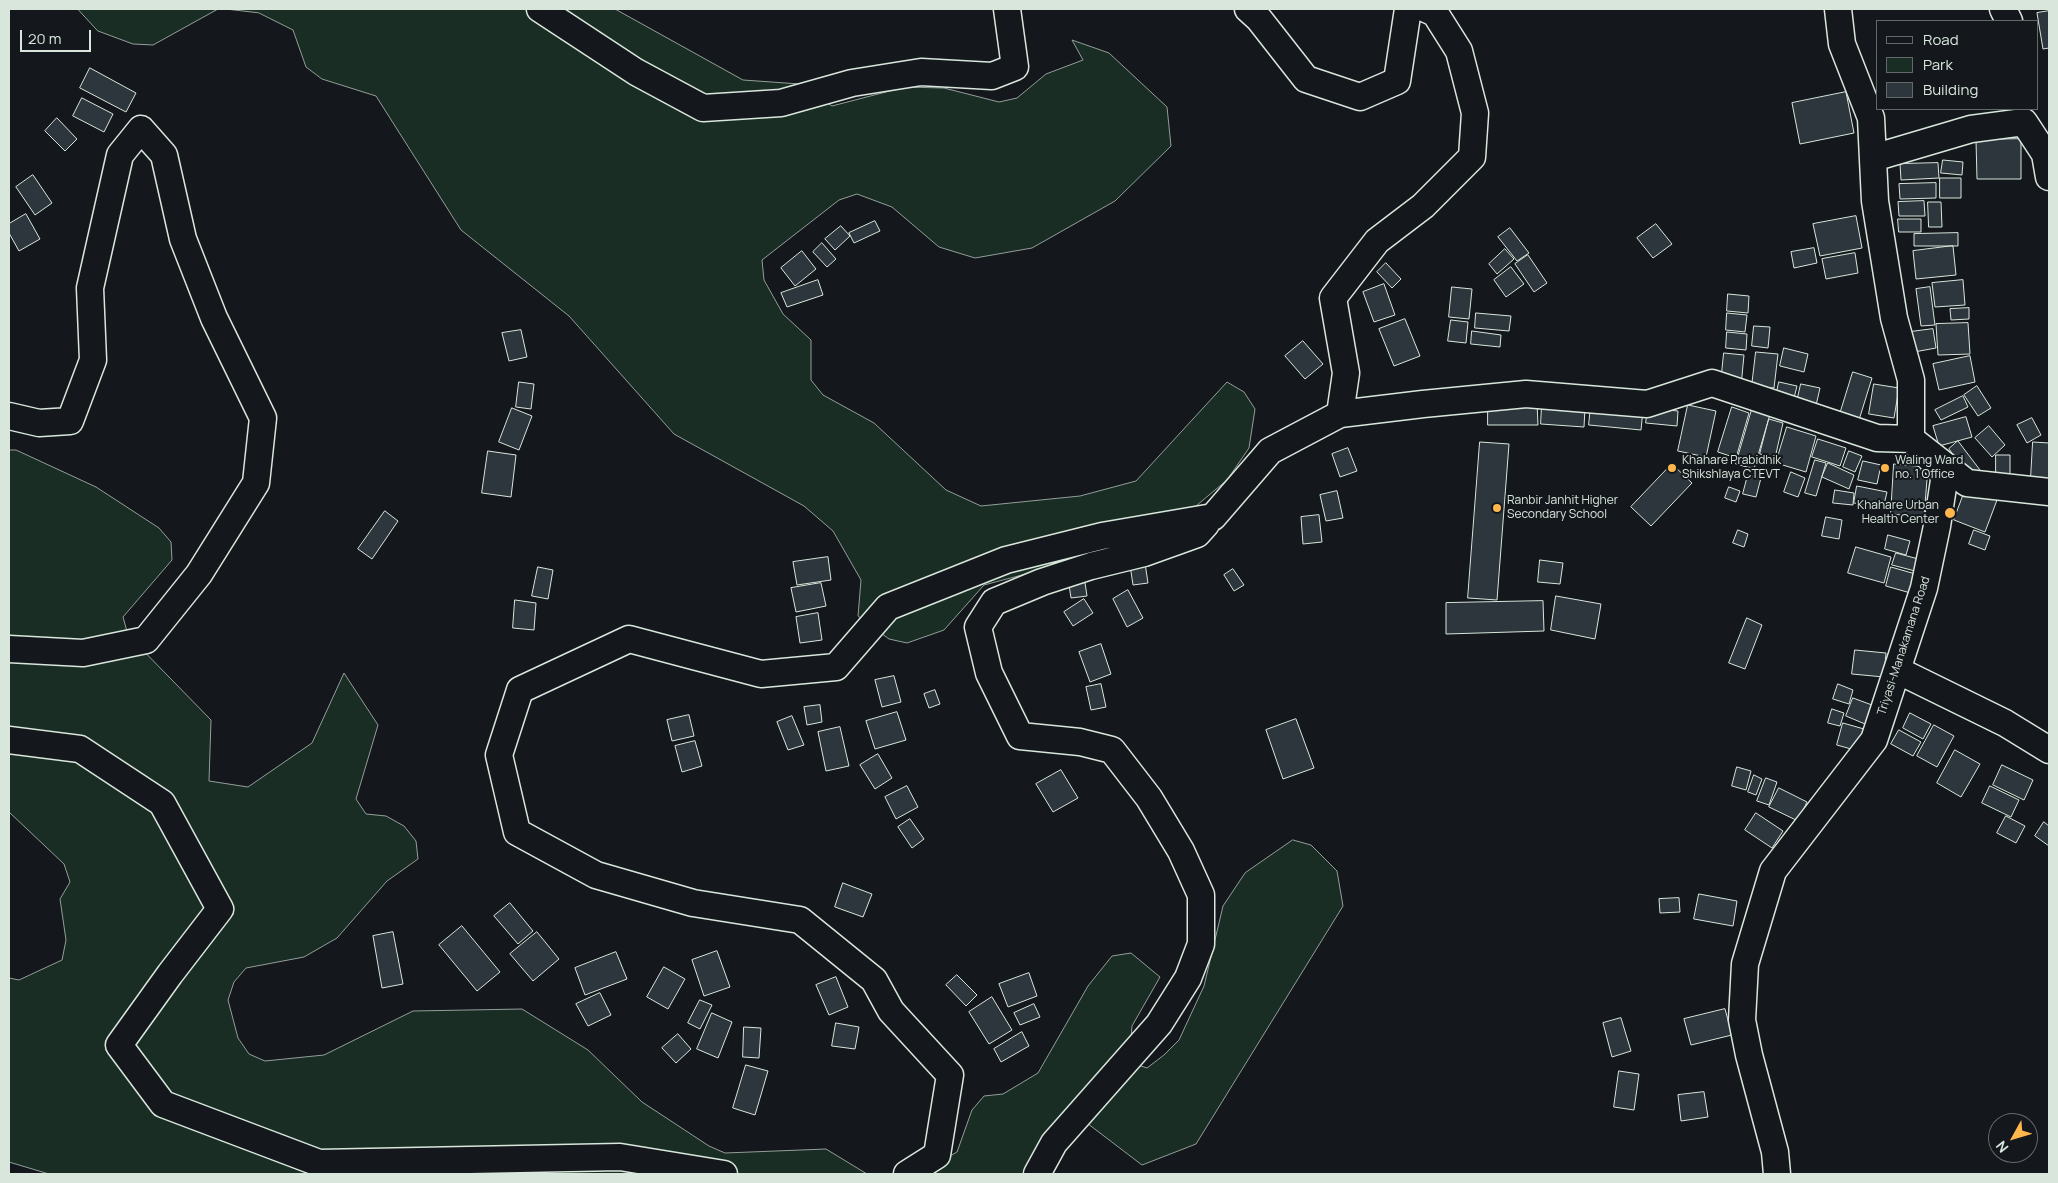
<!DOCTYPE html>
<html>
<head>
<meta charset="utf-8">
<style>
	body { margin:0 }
	#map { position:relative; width:2058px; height:1183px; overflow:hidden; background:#14181c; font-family:Manrope,sans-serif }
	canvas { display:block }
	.frame { position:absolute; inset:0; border:10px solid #d8e6dc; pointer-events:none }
	.legend { position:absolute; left:1876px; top:20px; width:162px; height:90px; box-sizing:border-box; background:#14181c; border:1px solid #626a69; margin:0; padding:6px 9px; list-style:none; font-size:15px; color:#d8e6dc }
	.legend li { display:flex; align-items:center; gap:10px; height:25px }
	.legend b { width:25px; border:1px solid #626a69 }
	.north { position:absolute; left:1988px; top:1113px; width:50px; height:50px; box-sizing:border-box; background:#14181c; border:1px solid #626a69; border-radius:50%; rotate:231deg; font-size:14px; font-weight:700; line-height:20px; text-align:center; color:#d8e6dc }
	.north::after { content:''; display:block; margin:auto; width:18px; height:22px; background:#ffb74d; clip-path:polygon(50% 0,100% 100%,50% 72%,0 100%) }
	.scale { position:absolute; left:20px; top:30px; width:71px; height:22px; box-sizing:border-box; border:2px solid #d8e6dc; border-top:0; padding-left:6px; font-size:15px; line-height:18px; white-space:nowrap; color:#d8e6dc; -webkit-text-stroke:4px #14181c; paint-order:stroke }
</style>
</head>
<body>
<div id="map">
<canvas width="2058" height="1183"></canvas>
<div class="frame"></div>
<ul class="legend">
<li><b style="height:6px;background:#14181c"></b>Road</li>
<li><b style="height:14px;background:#1a2d24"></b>Park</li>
<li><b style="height:14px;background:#2c363c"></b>Building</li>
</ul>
<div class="north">N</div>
<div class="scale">20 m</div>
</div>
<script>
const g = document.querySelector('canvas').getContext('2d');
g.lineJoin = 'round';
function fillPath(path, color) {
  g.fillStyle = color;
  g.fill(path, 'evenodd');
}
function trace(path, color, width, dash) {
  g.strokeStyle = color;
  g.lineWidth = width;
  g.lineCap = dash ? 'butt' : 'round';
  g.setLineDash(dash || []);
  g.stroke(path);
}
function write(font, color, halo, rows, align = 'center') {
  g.font = font + ' Manrope,sans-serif';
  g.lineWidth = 4;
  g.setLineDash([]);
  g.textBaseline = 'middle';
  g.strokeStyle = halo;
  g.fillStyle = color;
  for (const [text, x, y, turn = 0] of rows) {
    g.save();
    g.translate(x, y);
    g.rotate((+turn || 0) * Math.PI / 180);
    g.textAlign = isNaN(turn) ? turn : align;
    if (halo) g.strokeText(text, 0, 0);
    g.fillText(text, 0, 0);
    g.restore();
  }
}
const green = new Path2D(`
	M78 9H218L153 45 133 44 98 31Z
	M226 9H615L743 80 800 84 832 106 905 87 944 88 999 102 1017 98 1046 74 1083 60 1072 40 1109 53 1167 107 1171 146 1115 201 1032 248 975 258 939 247 892 207 857 194 839 200 762 260 764 280 783 314 811 340V380L823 395 874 423 946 490 981 506 1080 496 1136 481 1227 382 1244 392 1255 409 1249 448 1227 480 1184 516 1079 560 984 585 944 630 907 643 889 639 858 616 861 580 833 531 804 506 674 434 569 316 461 230 376 96 322 79 306 67 293 30 259 13Z
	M9 450H16L96 487 159 528 171 542 172 560 123 617 128 635 211 720 209 781 248 787 312 743 344 673 378 725 356 799 366 814 386 816 404 826 416 841 418 859 387 881 337 938 304 957 246 968 234 982 228 1000 238 1038 249 1054 265 1061 324 1055 413 1011 522 1009 588 1050 642 1102 709 1146 725 1153 826 1149 867 1174H49L9 1162V978L19 980 62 960 66 940 60 899 70 882 64 864 9 812Z
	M1293 840 1311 845 1337 871 1343 906 1196 1144 1142 1165 1079 1117 1023 1174H918L957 1152 972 1110 984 1096 1003 1094 1038 1073 1088 986 1112 956 1131 953 1160 977 1132 1026 1129 1062 1147 1068 1164 1055 1179 1040 1204 986 1223 906 1245 873Z`);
const building = new Path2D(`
	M2049 11V48L2043 49 2037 13Z
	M90 68 136 93 126 112 80 88Z
	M1846 92 1854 133 1800 144 1792 103Z
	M82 98 113 114 104 132 73 116Z
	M57 118 77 139 65 151 45 131Z
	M2021 139V179H1977L1976 140Z
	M1943 160 1963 162 1962 175 1941 173Z
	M1938 163 1939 178 1901 180 1900 164Z
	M33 175 52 203 35 215 16 187Z
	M1940 178H1961V198H1940Z
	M1936 183V198L1900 199 1899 184Z
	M1924 201 1925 216H1899L1898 202Z
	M1928 202H1941L1942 227H1929Z
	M26 214 40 239 19 251 9 233V224Z
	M1856 216 1862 248 1820 256 1813 224Z
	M1898 219H1921V232H1899Z
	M875 221 880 231 854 243 849 233Z
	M1656 224 1672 244 1653 258 1637 238Z
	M841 226 850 236 835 250 825 239Z
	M1510 228 1529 253 1517 261 1498 237Z
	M1958 233V246H1914V234Z
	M822 243 836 259 827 267 813 252Z
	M1953 246 1956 275 1916 279 1913 251Z
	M1814 248 1817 263 1794 268 1791 252Z
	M1505 249 1514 259 1497 274 1489 264Z
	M802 251 816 269 795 286 781 268Z
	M1855 253 1858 273 1826 279 1822 259Z
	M1528 255 1547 283 1534 292 1515 264Z
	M1386 263 1401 279 1392 288 1377 272Z
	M1511 267 1524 284 1506 297 1494 280Z
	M818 280 823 295 787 307 781 293Z
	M1963 280 1965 305 1935 307 1932 283Z
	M1384 284 1395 315 1374 322 1363 292Z
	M1452 287 1472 289 1469 319 1449 317Z
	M1930 287 1935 325 1921 326 1916 289Z
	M1728 294 1749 296 1748 313 1727 311Z
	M1969 308V319L1951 320 1950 309Z
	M1476 313 1511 316 1509 331 1475 328Z
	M1727 313 1747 315 1745 332 1726 330Z
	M1405 319 1420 356 1394 366 1379 329Z
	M1451 320 1468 322 1466 343 1448 341Z
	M1968 323 1970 354 1938 355 1936 324Z
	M1754 326 1770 327 1768 348 1752 346Z
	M1933 329 1936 348 1914 352 1910 332Z
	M521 330 527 357 509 361 502 333Z
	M1472 331 1501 335 1500 347 1471 344Z
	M1727 332 1747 334 1746 350 1726 348Z
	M1303 341 1323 364 1305 379 1285 356Z
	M1784 348 1808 354 1804 372 1780 366Z
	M1756 352 1778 354 1774 388 1752 386Z
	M1724 353 1744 355 1741 386 1721 383Z
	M1970 356 1975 382 1939 390 1933 364Z
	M1853 372 1872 378 1859 420 1840 414Z
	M519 382 534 384 531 409 516 407Z
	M1779 382 1797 386 1793 402 1776 397Z
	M1801 384 1820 388 1815 410 1796 406Z
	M1874 384 1899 388 1894 418 1869 414Z
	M1977 386 1991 408 1978 416 1964 395Z
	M1963 396 1968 407 1941 420 1935 410Z
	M1488 403H1537L1538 425H1488Z
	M1542 405 1585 408 1584 427 1541 424Z
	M1591 405 1643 410 1641 430 1589 425Z
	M1688 405 1716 411 1706 457 1678 451Z
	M1753 406 1771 411 1754 469 1736 464Z
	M1732 407 1749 413 1736 458 1718 452Z
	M512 408 532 416 519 450 499 442Z
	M1648 408 1678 411 1677 426 1646 423Z
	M1966 417 1972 437 1939 446 1933 426Z
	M2032 418 2041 435 2027 443 2017 425Z
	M1769 419 1783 423 1775 458 1760 454Z
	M1989 426 2005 445 1992 457 1975 438Z
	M1787 427 1816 436 1806 472 1776 463Z
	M1818 439 1846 448 1840 466 1812 457Z
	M1958 441 1980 470 1969 477 1949 449Z
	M1480 442 1509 444 1497 600 1468 598Z
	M2033 442 2049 443V479L2031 477Z
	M1348 448 1357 471 1340 477 1332 454Z
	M488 451 516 455 511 497 482 493Z
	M1849 451 1862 456 1855 472 1843 467Z
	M1996 455H2010V485H1996Z
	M1815 460 1826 463 1816 496 1805 493Z
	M1863 461 1881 465 1877 484 1858 480Z
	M1828 463 1854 475 1849 489 1822 477Z
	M1672 464 1692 483 1651 526 1631 507Z
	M1894 464 1928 467 1924 517 1891 514Z
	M1791 472 1805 478 1798 497 1784 492Z
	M1748 475 1761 478 1756 497 1743 494Z
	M1857 486 1887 492 1883 509 1854 503Z
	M1729 487 1740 491 1736 502 1725 498Z
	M1966 488 1997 500 1985 532 1954 520Z
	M1835 490 1854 493 1853 505 1833 503Z
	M1337 491 1343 518 1326 521 1320 495Z
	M385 511 398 521 372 559 358 549Z
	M1319 515 1322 542 1303 544 1301 517Z
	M1826 517 1842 520 1839 539 1822 536Z
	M1738 530 1748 534 1744 547 1733 543Z
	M1974 530 1990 536 1985 550 1969 544Z
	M1888 535 1910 541 1906 555 1885 549Z
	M1856 547 1891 557 1884 583 1848 573Z
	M1896 553 1922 560 1919 572 1892 565Z
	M828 557 831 580 797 585 793 562Z
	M1540 560 1563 563 1560 584 1538 582Z
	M1145 563 1148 583 1133 585 1130 565Z
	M538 567 553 570 548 599 532 596Z
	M1891 567 1919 575 1914 594 1886 586Z
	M1233 569 1244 585 1234 591 1224 575Z
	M1084 576 1087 596 1071 598 1068 578Z
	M821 583 826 606 796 612 791 588Z
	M1128 590 1143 618 1127 627 1113 599Z
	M1556 596 1601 604 1595 639 1551 630Z
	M1084 599 1093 613 1073 626 1064 612Z
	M515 600 536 603 534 630 513 628Z
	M1543 601 1544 631 1446 634V603Z
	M818 613 822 640 800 643 796 617Z
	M1747 618 1762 625 1745 669 1729 663Z
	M1101 644 1111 674 1090 682 1079 652Z
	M1855 650 1886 653 1884 677 1852 674Z
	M894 676 901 702 882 707 875 680Z
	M1101 684 1106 707 1091 710 1086 687Z
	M1838 684 1853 690 1849 704 1833 699Z
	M935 690 940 704 929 708 924 694Z
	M1853 698 1872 705 1865 724 1846 716Z
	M820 705 822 722 807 725 804 707Z
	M1832 709 1844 713 1840 726 1828 723Z
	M897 712 906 740 875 749 866 721Z
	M1910 713 1931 724 1923 739 1903 728Z
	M689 715 694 736 672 741 667 720Z
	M792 716 804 745 788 750 777 722Z
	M1296 719 1314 768 1283 779 1266 730Z
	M1843 723 1864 729 1858 751 1837 745Z
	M1934 725 1954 736 1937 767 1917 756Z
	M840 727 849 766 826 771 818 732Z
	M1899 730 1921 742 1913 756 1891 744Z
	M695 741 702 766 682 772 675 746Z
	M1955 750 1980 764 1961 797 1937 783Z
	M878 754 892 778 875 789 860 765Z
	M2002 765 2033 780 2024 800 1993 785Z
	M1737 767 1751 771 1746 790 1732 786Z
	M1061 770 1078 798 1053 812 1036 784Z
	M1754 775 1762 779 1756 795 1748 792Z
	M1766 778 1777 782 1769 805 1757 801Z
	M907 786 918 807 896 819 885 797Z
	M1990 786 2019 800 2011 817 1982 803Z
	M1779 788 1807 802 1798 821 1769 807Z
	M1756 813 1783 831 1772 848 1745 830Z
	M2006 816 2025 826 2016 843 1997 833Z
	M910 819 924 839 912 848 898 827Z
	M2044 822 2049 826V846L2035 836Z
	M843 883 872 894 863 917 835 907Z
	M1699 894 1737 901 1733 926 1694 919Z
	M1679 898 1680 912 1660 913 1659 899Z
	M510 903 533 931 518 944 494 916Z
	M462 926 500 972 477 991 439 945Z
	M393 932 403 984 382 988 373 936Z
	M537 932 559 959 533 981 510 954Z
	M717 951 730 987 704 996 692 960Z
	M616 952 627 979 585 995 575 968Z
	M664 967 685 979 668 1009 647 997Z
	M1029 973 1037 996 1008 1007 999 984Z
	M957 975 977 995 966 1006 946 985Z
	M836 977 848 1007 829 1015 816 985Z
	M600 993 611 1015 588 1026 576 1004Z
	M992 997 1012 1030 989 1044 969 1012Z
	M700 1000 712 1005 700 1029 688 1023Z
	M1034 1004 1040 1017 1020 1025 1014 1013Z
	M1725 1009 1732 1035 1691 1045 1684 1019Z
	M712 1013 732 1022 718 1058 697 1049Z
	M1621 1018 1631 1051 1612 1057 1603 1023Z
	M836 1023 859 1027 855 1049 832 1046Z
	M744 1027 761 1028 759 1058 743 1057Z
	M1022 1032 1029 1046 1001 1062 994 1049Z
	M678 1034 691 1049 676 1063 662 1048Z
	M746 1065 768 1071 755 1115 733 1108Z
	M1619 1071 1639 1074 1634 1110 1614 1107Z
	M1704 1092 1708 1117 1681 1121 1678 1095Z`);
const minor = new Path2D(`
	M540 9 636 72 703 108 781 103 852 83 921 72 992 76 1015 67 1007 9
	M1248 9 1259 19 1306 79 1360 97 1397 81 1408 9
	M2003 9 2009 21
	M1873 158 1971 129 2024 122 2045 154 2049 177
	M1340 414 1346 373 1333 298 1377 241 1423 206 1472 157 1475 113 1459 51 1435 13 1426 9
	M9 416 39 423 70 421 93 360 90 288 120 155 141 129 164 155 183 239 214 318 263 418 256 483 199 574 146 640 83 653 9 649
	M1897 670 2005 723 2049 750
	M9 740 80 749 162 803 220 909 170 974 119 1045 163 1104 319 1163 620 1157 724 1174
	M907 1174 937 1155 950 1075 891 1011 874 980 800 920 693 903 596 875 517 832 499 755 520 690 629 639 761 674 836 667 888 607 1006 560 1102 536 1213 517 1270 451 1340 414 1423 404 1526 394 1647 404 1712 383 1877 438 1911 439 1967 483 2049 492
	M1037 1174 1054 1143 1159 1024 1188 978 1201 944V895L1181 851 1149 798 1112 750 1080 742 1020 736 989 673 978 627 994 602 1042 582 1091 566 1144 553 1197 534 1206 524
	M1777 1174 1775 1152 1749 1055 1742 1020 1745 964 1773 871 1874 740 1924 588 1937 526 1945 474 1911 439V380L1894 318 1875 201 1871 118 1842 44 1838 9`);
const markers = [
	[1672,468,5,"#ffb74d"],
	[1885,468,5,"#ffb74d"],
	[1497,508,5,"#ffb74d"],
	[1950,513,6,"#ffb74d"]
];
const poiNames = [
	["Khahare Prabidhik",1682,461],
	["Shikshlaya CTEVT",1682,475],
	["Waling Ward",1895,461],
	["no. 1 Office",1895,475],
	["Ranbir Janhit Higher",1507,501],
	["Secondary School",1507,515],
	["Khahare Urban",1939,506,"right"],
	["Health Center",1939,520,"right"]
];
const streetNames = [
	["Triyasi-Manakamana Road",1904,646,-72]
];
fillPath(green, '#1a2d24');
trace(green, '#939e99', 1);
fillPath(building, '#2c363c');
trace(building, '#d8e6dc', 1);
trace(minor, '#d8e6dc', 29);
trace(minor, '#14181c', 26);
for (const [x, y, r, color] of markers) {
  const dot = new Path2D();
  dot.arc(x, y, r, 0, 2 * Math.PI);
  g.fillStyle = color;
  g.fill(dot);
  trace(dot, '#14181c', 2);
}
write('12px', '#d8e6dc', '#14181c', poiNames, 'left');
write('12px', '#d8e6dc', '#14181c', streetNames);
</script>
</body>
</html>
